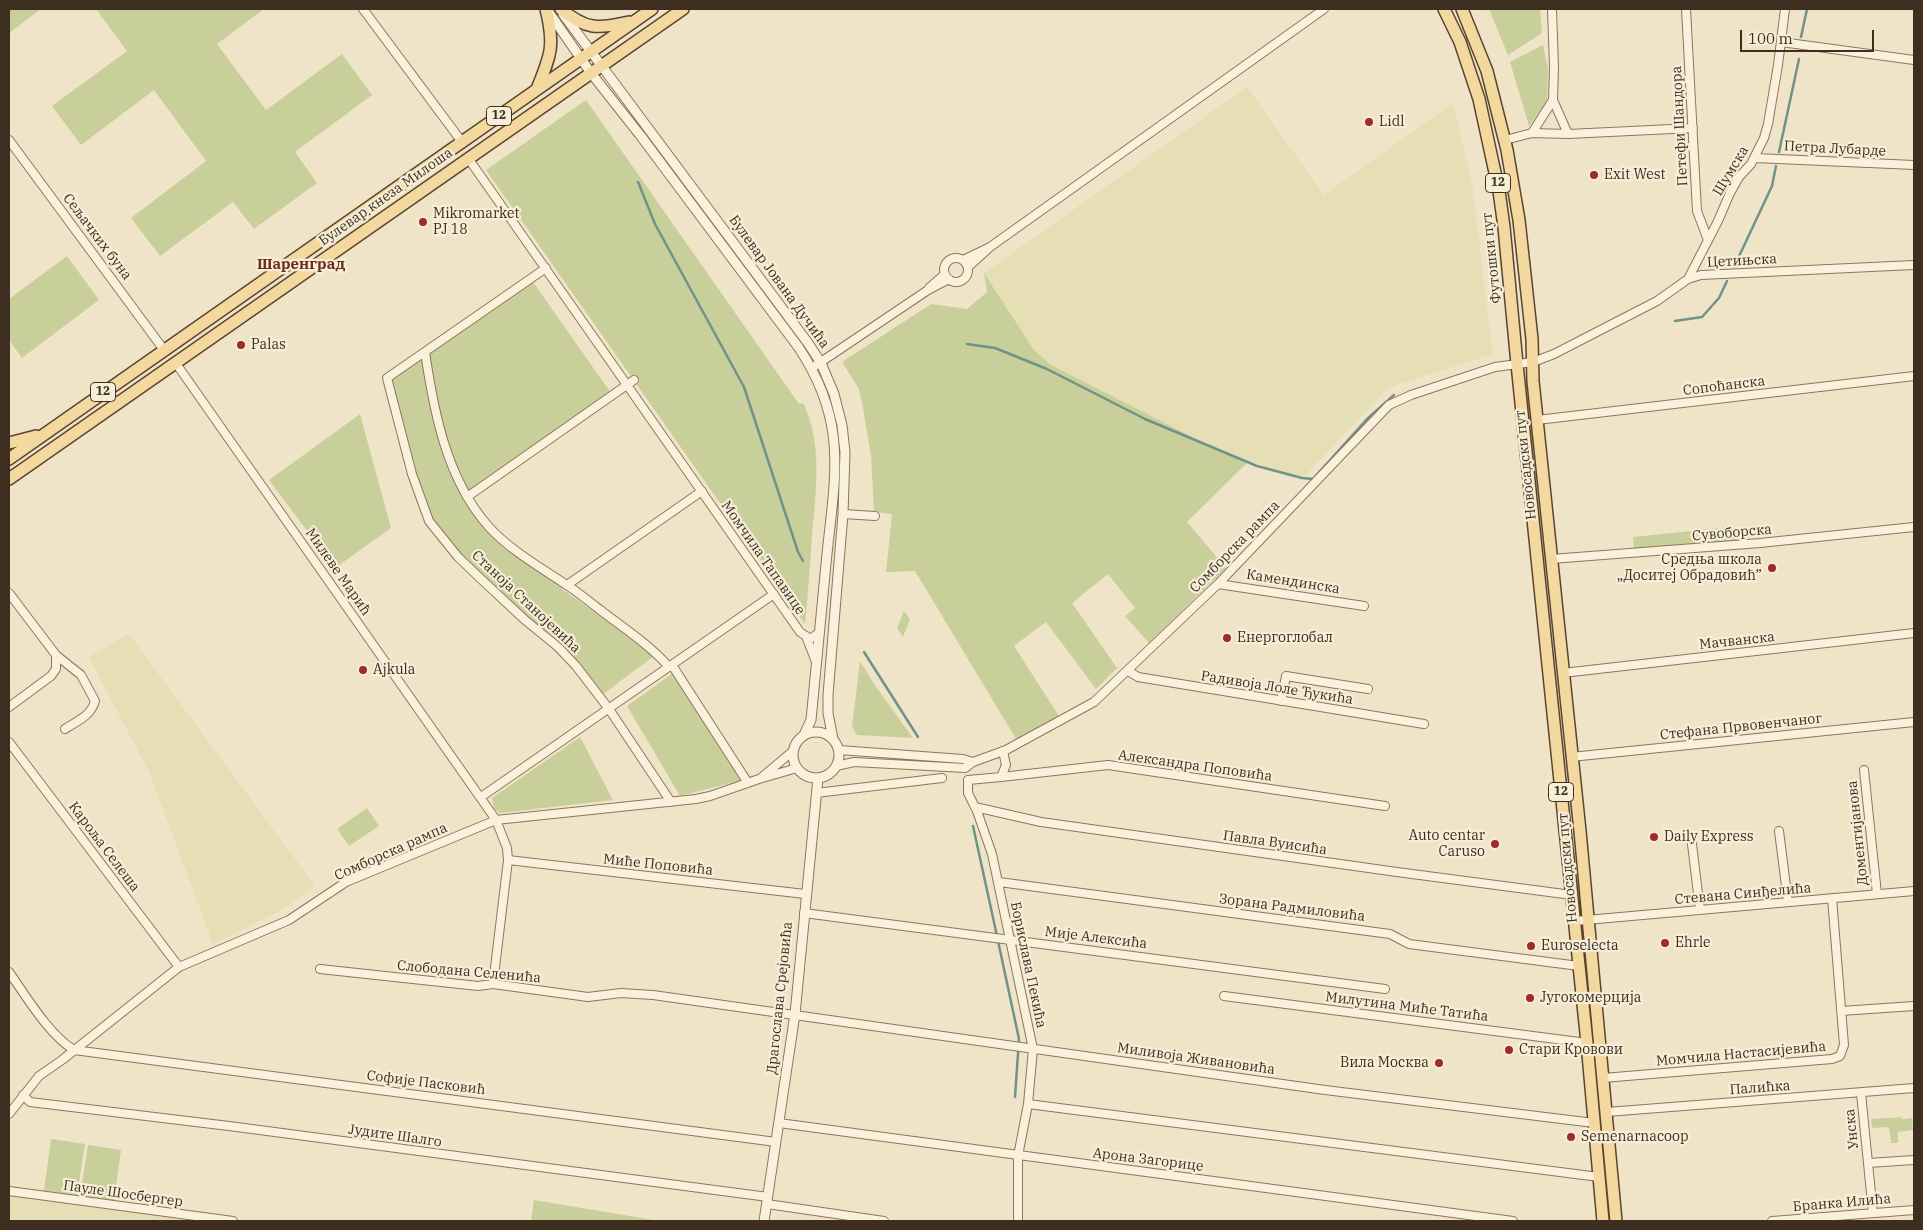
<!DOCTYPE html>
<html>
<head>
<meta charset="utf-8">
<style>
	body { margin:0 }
	#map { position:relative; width:1923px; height:1230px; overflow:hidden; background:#f0e4c8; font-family:"IBM Plex Serif",serif }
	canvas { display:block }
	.frame { position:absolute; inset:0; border:10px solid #3d2e20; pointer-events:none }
	.scale { position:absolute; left:1740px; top:30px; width:134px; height:22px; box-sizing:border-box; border:2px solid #3d2e20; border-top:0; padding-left:6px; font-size:15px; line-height:18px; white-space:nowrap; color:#3d2e20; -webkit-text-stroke:4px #f7eed8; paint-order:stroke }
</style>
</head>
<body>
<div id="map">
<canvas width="1923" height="1230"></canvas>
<div class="frame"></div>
<div class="scale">100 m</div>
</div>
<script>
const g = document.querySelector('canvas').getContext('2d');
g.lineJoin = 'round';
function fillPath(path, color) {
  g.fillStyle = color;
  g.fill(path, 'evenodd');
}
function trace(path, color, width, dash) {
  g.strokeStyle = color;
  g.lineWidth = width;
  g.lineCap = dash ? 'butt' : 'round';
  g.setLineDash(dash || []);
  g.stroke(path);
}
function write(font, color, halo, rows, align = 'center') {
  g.font = font + ' "IBM Plex Serif",serif';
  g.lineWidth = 4.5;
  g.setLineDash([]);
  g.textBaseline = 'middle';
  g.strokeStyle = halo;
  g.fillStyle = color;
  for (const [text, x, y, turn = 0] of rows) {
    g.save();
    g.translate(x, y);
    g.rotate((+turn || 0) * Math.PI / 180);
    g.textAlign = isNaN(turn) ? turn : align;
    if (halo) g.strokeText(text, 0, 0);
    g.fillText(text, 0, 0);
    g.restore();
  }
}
const farmland = new Path2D(`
	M1247 87 1324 195 1453 103 1472 183 1493 354 1394 386 1386 390 1302 479 1218 450 1051 365 1034 350 984 273Z
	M129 634 315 886 278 912 213 944 150 774 89 657Z
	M9 1194 203 1221H9Z`);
const green = new Path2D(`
	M9 9H41L9 33Z
	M96 9H264L217 44 266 110 342 54 372 95 295 152 317 183 254 229 233 202 160 256 131 218 206 161 154 90 81 145 52 106 127 51Z
	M1489 9H1540L1542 33 1508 55Z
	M1543 45 1548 68 1547 102 1529 126 1510 62Z
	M586 100 799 404 803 403C823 443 816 492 812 536 810 565 808 595 805 624L486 170Z
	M67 256 99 300 22 358 9 340V299Z
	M984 273 1034 350 1051 365 1218 450 1249 461 1187 522 1226 568 1149 643 1125 616 1135 608 1108 574 1072 603 1117 668 1096 689 1046 622 1014 646 1059 716 1016 739 915 571 886 572 892 514 874 512 871 456 862 402 858 387 842 362 931 304 967 309 987 292Z
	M533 282 611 393 468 492 447 443 436 400 429 353Z
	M423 358C431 420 445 480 486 530 504 552 530 566 552 582 587 606 621 631 654 656L602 695 586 673 562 646 482 577 459 554 434 522 417 474 391 379Z
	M360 414 391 528 335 568 269 480Z
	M1730 527 1738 528C1740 534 1740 538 1735 542L1634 550 1633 537Z
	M904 611 910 619 903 637 897 628Z
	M860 661 874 684 913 738 857 735 852 727Z
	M673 673 742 780 680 796 627 706Z
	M580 737 613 800 500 813 494 809 492 798Z
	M367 808 379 826 349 846 337 829Z
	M1902 1117V1119L1912 1118 1913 1130 1898 1132V1143H1891L1889 1127 1872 1128 1871 1119Z
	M51 1139 85 1144 77 1196 44 1191Z
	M88 1145 121 1150 114 1201 80 1196Z
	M534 1200 660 1221H664H531Z`);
const stream = new Path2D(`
	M1801 37 1807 9
	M1779 152 1799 59
	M638 182 655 224 744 387 798 552 803 561
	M1734 267 1772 186 1776 166
	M1675 321 1702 317 1719 298 1727 281
	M967 344 995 348 1047 369 1145 419 1257 466 1302 478 1313 479 1367 419 1394 395
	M864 652 918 737
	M973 826 997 936
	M998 941 1019 1039 1015 1097`);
const minor = new Path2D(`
	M363 9 462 142
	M1686 9 1697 211 1708 240
	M1781 42 1914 60
	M1553 100 1568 134
	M1532 133 1553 100 1554 67 1552 9
	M9 140 164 350
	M1505 140 1532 133 1568 134 1693 128
	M468 158 800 632 810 639 820 632
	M1755 158 1914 165
	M944 270a12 12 0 1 1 24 0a12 12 0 1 1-24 0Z
	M963 260 988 248
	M968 267 990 247 1324 9
	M546 268 387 378 412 474 429 521 458 557 482 580 525 620 558 647 576 666 609 709 671 802
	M1688 279 1718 221 1730 193 1739 177 1751 164 1764 138 1768 124 1778 65 1785 9
	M929 288 945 274
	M425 352C434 413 447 480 489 527 510 550 540 567 565 584 577 591 588 601 599 609 622 627 649 644 669 667
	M175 362 496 820 507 848 508 860 493 984
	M812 368 928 290 949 279
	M1537 420 1914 376
	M467 497 634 380
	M843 514 875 516
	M1551 559 1760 543 1914 527
	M1218 584 1364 606
	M567 585 702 491
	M9 593 56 655 81 675 95 701C91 716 77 721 65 729
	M806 636 816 662
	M672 665 748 783
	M1128 671 1138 677 1424 724
	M1563 673 1914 633
	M1281 701 1286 676 1368 689
	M9 707 51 676 56 669V655
	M9 742 179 967
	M839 750 963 759 973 762
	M1003 751 1006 765 1001 777 968 780V793L977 811 992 854 1033 1049 1028 1104 1018 1156V1221
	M1571 757 1914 722
	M836 766 854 762 965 768 973 762 1006 750 1094 702 1218 584 1389 405 1411 395 1495 367 1533 362 1554 354 1657 301 1688 279 1701 275 1914 265
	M1864 770 1877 894
	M762 777 793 751
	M1001 777 1108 765 1385 806
	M816 793 942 778
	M481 797 774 594
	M975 807 1041 822 1397 872 1572 895
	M1779 831 1788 902
	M1691 836 1700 910
	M508 860 805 894
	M999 882 1390 934 1409 944 1579 966
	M804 913 1385 989
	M1575 921 1914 891
	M320 969 478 986 493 984 588 997 621 993 653 995 1325 1090 1594 1123
	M9 972C26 996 49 1035 74 1050L776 1142
	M1224 996 1587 1043
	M1841 1011 1914 1006
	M1603 1078 1832 1059 1840 1056 1844 1045 1832 898
	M1861 1093 1873 1213
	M23 1095 30 1102 229 1126 768 1197
	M1028 1104 1599 1177
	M1607 1112 1914 1088
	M9 1114 39 1076 62 1060 179 967 289 920 346 882 496 820 696 799 710 796 759 779 797 768
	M779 1123 1513 1221
	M1868 1163 1914 1160
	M9 1191 233 1221
	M767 1204 884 1221
	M1772 1221 1914 1210`);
const tertiary = new Path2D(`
	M548 11 591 73 640 135 799 348C850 425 834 479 826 564 821 616 816 668 811 720L804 735
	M563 14 808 343 821 363 834 394 842 425 845 452 843 514 828 695V713L833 739
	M793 755a23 23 0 1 1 46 0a23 23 0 1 1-46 0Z
	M764 1221 795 1014 818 778`);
const primary = new Path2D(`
	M561 9C586 30 598 29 629 22
	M1444 9 1460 42 1479 99 1499 191 1504 227 1517 364 1587 1043 1603 1221
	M1462 9 1487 71 1507 150 1519 220 1532 339 1533 381 1580 831 1616 1221
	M537 89C551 55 555 45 546 9
	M9 443 36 436
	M9 459 652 9
	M9 479 683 9`);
const markers = [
	[1369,122,5,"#9e2a2b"],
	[1594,175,5,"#9e2a2b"],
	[423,222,5,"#9e2a2b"],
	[241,345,5,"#9e2a2b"],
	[1772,568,5,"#9e2a2b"],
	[1227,638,5,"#9e2a2b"],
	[363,670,5,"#9e2a2b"],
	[1654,837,5,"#9e2a2b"],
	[1495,844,5,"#9e2a2b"],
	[1665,943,5,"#9e2a2b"],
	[1531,946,5,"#9e2a2b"],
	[1530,998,5,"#9e2a2b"],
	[1509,1050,5,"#9e2a2b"],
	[1439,1063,5,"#9e2a2b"],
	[1571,1137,5,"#9e2a2b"]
];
const shields = [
	[499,116,25],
	[1498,183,25],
	[103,392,25],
	[1561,792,25]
];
const shieldNames = [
	["12",499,116],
	["12",1498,183],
	["12",103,392],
	["12",1561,792]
];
const poiNames = [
	["Lidl",1379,122],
	["Exit West",1604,175],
	["Mikromarket",433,214],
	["PJ 18",433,230],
	["Palas",251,345],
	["Средња школа",1762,560,"right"],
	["„Доситеј Обрадовић”",1762,576,"right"],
	["Енергоглобал",1237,638],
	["Ajkula",373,670],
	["Auto centar",1485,836,"right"],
	["Caruso",1485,852,"right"],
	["Daily Express",1664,837],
	["Ehrle",1675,943],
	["Euroselecta",1541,946],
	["Југокомерција",1540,998],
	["Стари Кровови",1519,1050],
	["Вила Москва",1429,1063,"right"],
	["Semenarnacoop",1581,1137]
];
const streetNames = [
	["Петефи Шандора",1680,126,-93],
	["Петра Лубарде",1835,149,3],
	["Шумска",1731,171,-59],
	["Булевар кнеза Милоша",386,197,-35],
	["Сељачких буна",97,237,53],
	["Футошки пут",1492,258,-96],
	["Цетињска",1742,261,-3],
	["Булевар Јована Дучића",779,282,54],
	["Сопоћанска",1724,386,-7],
	["Новосадски пут",1526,465,-96],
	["Сувоборска",1732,533,-5],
	["Сомборска рампа",1235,547,-46],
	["Момчила Тапавице",763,558,55],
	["Милеве Марић",338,572,55],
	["Камендинска",1293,582,9],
	["Станоја Станојевића",526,602,43],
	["Мачванска",1737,641,-6],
	["Радивоја Лоле Ђукића",1277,688,9],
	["Стефана Првовенчаног",1741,727,-6],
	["Александра Поповића",1195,766,8],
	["Доментијанова",1858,833,-96],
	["Павла Вуисића",1275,843,8],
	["Кароља Селеша",104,847,53],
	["Сомборска рампа",391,852,-24],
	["Миће Поповића",658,865,6],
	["Новосадски пут",1568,868,-95],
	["Стевана Синђелића",1743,894,-5],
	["Зорана Радмиловића",1292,908,7],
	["Мије Алексића",1096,938,7],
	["Борислава Пекића",1028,965,78],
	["Слободана Селенића",469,972,5],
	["Драгослава Срејовића",780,998,-84],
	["Милутина Миће Татића",1407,1007,7],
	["Момчила Настасијевића",1741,1054,-5],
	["Миливоја Живановића",1196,1059,8],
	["Софије Пасковић",426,1083,7],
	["Палићка",1760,1088,-4],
	["Унска",1852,1129,-96],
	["Јудите Шалго",395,1136,8],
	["Арона Загорице",1148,1160,7],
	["Пауле Шосбергер",123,1194,8],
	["Бранка Илића",1842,1203,-5]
];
const neighbourhoodNames = [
	["Шаренград",301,265]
];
fillPath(farmland, '#e6deb5');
fillPath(green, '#c9cf9b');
trace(stream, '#6f938a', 2.5);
trace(minor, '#8d765c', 10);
trace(tertiary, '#8d765c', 11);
trace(primary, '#5b4430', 14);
trace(minor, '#faf1dc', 8);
trace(tertiary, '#faf1dc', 9);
trace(primary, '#f3d9a0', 11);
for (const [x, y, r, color] of markers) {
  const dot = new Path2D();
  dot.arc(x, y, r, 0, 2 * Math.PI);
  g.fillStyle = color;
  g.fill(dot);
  trace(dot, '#f7eed8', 2);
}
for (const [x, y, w] of shields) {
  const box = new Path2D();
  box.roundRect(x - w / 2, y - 9.5, w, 19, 4);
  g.fillStyle = '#f7eed8';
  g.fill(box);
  trace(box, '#3d2e20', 1);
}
write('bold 12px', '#3d2e20', null, shieldNames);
write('14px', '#3d2e20', '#f7eed8', poiNames, 'left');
write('14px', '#3d2e20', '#f7eed8', streetNames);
write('bold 15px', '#6b2e1e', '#f7eed8', neighbourhoodNames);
</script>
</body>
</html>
